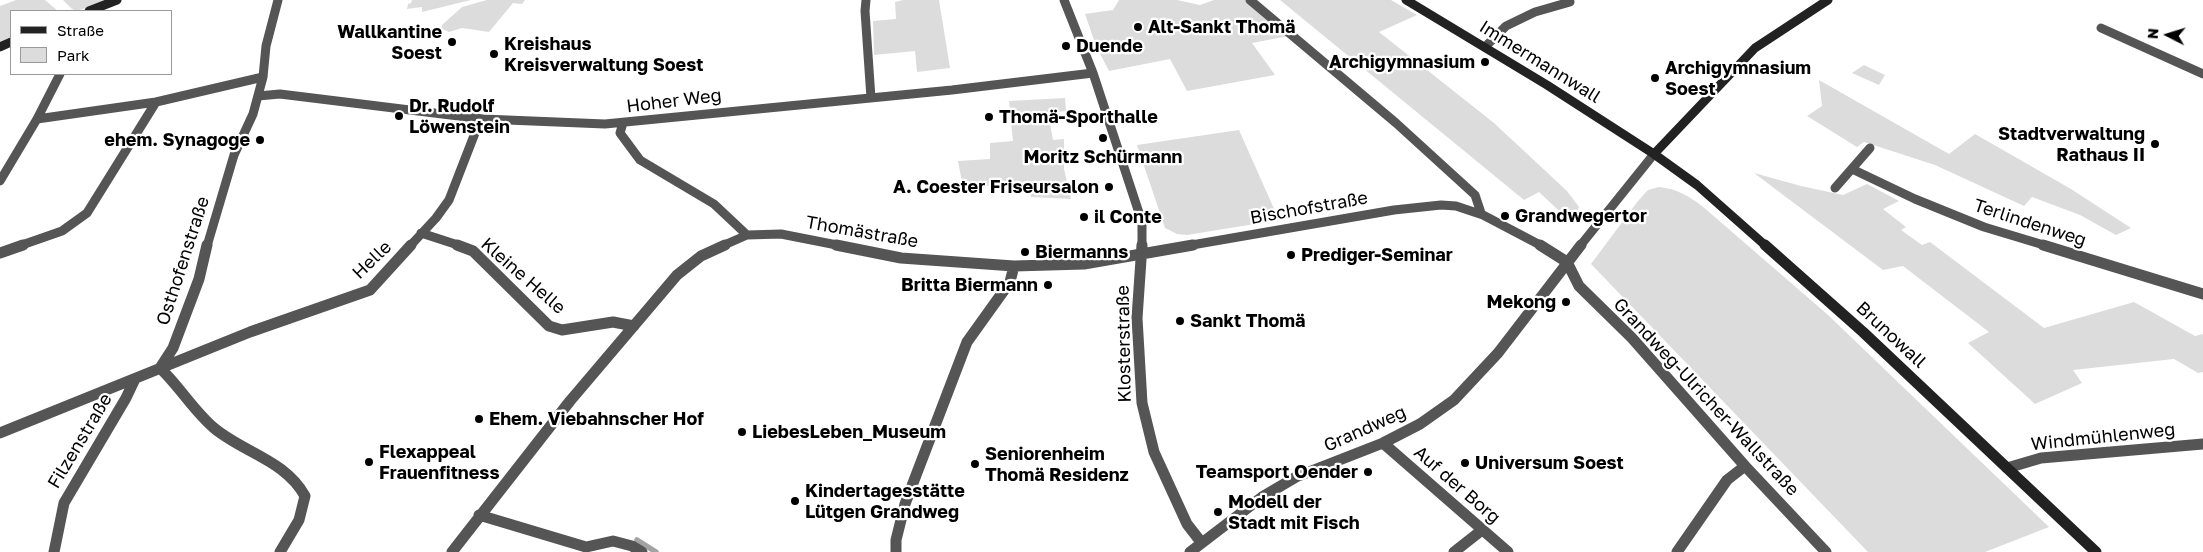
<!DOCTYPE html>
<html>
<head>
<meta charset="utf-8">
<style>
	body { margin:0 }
	#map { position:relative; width:2203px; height:552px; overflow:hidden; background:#fff; font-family:"Golos Text",sans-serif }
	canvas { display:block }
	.legend { position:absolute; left:10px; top:10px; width:162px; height:65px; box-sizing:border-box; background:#fff; border:1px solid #999; margin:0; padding:6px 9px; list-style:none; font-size:15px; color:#000 }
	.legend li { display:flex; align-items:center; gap:10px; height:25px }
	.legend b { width:25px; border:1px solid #999 }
	.north { position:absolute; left:2143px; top:10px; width:50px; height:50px; -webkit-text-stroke:4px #fff; paint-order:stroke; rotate:275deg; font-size:14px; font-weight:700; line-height:20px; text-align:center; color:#000 }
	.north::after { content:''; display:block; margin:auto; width:18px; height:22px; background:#000; clip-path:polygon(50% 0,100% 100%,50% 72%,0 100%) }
</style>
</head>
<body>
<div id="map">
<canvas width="2203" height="552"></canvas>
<ul class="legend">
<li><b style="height:6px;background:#222"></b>Straße</li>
<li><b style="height:14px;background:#dcdcdc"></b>Park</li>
</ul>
<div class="north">N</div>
</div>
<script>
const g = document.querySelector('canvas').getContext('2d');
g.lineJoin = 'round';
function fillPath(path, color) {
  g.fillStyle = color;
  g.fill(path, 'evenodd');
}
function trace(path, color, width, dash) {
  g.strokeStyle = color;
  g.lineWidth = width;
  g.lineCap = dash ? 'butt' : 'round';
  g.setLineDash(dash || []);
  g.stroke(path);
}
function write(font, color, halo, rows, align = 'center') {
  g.font = font + ' "Golos Text",sans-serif';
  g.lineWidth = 4.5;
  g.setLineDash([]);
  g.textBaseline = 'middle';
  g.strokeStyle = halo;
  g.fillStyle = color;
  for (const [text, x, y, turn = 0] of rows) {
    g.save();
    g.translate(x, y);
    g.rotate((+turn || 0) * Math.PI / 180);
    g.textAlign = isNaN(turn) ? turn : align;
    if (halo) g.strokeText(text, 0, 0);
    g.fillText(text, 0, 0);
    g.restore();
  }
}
const green = new Path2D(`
	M16 0H45L58 11H11V39L0 43V6Z
	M63 0H107L77 11 72 9Z
	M412 0H471L422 12V7L407 9 408 4 411 3Z
	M487 0H525L522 4 513 3 489 32 462 28 449 32 442 29V25L462 7Z
	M903 0H939L950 68 917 72 915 51 874 55 873 21 896 19 895 2Z
	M1119 0H1177L1200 5 1214 0H1245L1289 36 1252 43 1275 75 1187 91 1170 59 1109 71 1096 46 1085 14 1113 10Z
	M1280 0H1391L1417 15 1379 32 1494 123 1567 191 1579 207 1572 223 1539 192 1524 200Z
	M1864 65 1885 75 1879 85 1852 73Z
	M1819 80 1949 154 1975 134 2071 189 2131 228 2116 235 2080 215 2032 197 2024 206 1935 165 1864 142 1857 147 1807 116 1822 106Z
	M1065 98 1066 111 1048 113 1053 140 1064 139V169L1071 199 1031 197 1028 184 963 187 958 161 990 159V143L1013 141 1009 101Z
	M1239 130 1279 220 1187 235 1177 234 1165 228 1137 145Z
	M1754 173 1801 186 1843 195 1867 184 1899 201 1883 209 1906 227 1901 230 1922 245 1930 242 2044 328 2134 302 2195 336 2203 334V372L2198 373 2174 359 2073 370 2082 383 2035 404 1968 343 1989 332 1903 266 1883 270Z
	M1659 187C1677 189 1687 195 1702 206L1827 314 2049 527 1985 552H1868L1591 264 1638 201 1648 190Z`);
const stream = new Path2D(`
	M637 540 656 552`);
const streetFar1 = new Path2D(`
	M866 0 865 11 871 98
	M1064 0 1093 73 1142 222V246
	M1250 0 1396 123 1475 195 1481 213
	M2101 28 2203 74
	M1485 47 1506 26 1535 12 1570 2
	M258 96 280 94 483 119 605 124 952 90 1093 73
	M37 119 156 102 263 77
	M623 123 620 133 640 160 714 204 747 235
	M1852 169 1915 199 1984 227 2047 246
	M0 181 37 119 60 74
	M1835 188 1870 148
	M421 233 461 246
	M19 246 62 231 87 213 156 102
	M207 246 234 155 253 114 263 77 266 46 278 0
	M410 246 436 218 449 200 475 133 483 119
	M722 246 747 235 781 234 842 246
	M1186 246 1394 210 1441 205 1456 206 1483 215 1542 246
	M1580 246 1654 154`);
const street = new Path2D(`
	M457 245 473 251 549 326 562 330 613 322 634 326
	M836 245 901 258 1014 266 1084 264 1193 245
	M1142 245 1137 318 1142 403 1154 452 1187 524 1201 542
	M1540 245 1567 262
	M2043 245 2203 294
	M0 253 23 245
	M1567 262 1579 286 1632 338 1745 466 1826 552
	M160 368 173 348 199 279 207 245
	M160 368C180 387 193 410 214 428 244 453 285 460 305 496L299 520 280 552
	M0 433 250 332 370 290 411 245
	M1383 443 1508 552
	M2007 468 2041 458 2203 444
	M479 515 586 547 613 541 632 546 642 552
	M54 552 64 503 126 398 135 379
	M452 552 570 401 677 275 701 256 725 245
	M896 552V540L905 504 967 342 1010 282 1014 266
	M1190 552 1262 497 1296 477 1383 443 1420 424 1454 400 1498 353 1581 245
	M1454 552 1482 530
	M1677 552 1727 480 1745 466`);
const secondaryFar1 = new Path2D(`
	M1406 0 1547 85 1654 154 1697 185 1766 246
	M89 11 117 0
	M0 47 11 42
	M1654 154 1755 48 1828 0`);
const secondary = new Path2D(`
	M1765 245 1863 332 2096 552`);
const markers = [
	[1138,27,5,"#000"],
	[452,42,5,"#000"],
	[1066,46,5,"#000"],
	[494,54,5,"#000"],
	[1485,62,5,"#000"],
	[1655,78,5,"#000"],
	[399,116,5,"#000"],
	[989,117,5,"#000"],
	[1103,138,5,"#000"],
	[260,140,5,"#000"],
	[2155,144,5,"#000"],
	[1109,187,5,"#000"],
	[1505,216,5,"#000"],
	[1084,217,5,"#000"],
	[1025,252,5,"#000"],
	[1291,255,5,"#000"],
	[1048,285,5,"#000"],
	[1566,302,5,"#000"],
	[1180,321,5,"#000"],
	[479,419,5,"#000"],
	[742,432,5,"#000"],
	[369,462,5,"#000"],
	[1465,463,5,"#000"],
	[975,464,5,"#000"],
	[1368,472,5,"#000"],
	[795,501,5,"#000"],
	[1218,512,5,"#000"]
];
const poiNames = [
	["Alt-Sankt Thomä",1148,27],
	["Wallkantine",442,32,"right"],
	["Soest",442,53,"right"],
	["Kreishaus",504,44],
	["Kreisverwaltung Soest",504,65],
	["Duende",1076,46],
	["Archigymnasium",1475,62,"right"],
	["Archigymnasium",1665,68],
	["Soest",1665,89],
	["Dr. Rudolf",409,106],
	["Löwenstein",409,127],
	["Thomä-Sporthalle",999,117],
	["Stadtverwaltung",2145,134,"right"],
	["Rathaus II",2145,155,"right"],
	["ehem. Synagoge",250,140,"right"],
	["Moritz Schürmann",1103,157,"center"],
	["A. Coester Friseursalon",1099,187,"right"],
	["Grandwegertor",1515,216],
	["il Conte",1094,217],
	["Biermanns",1035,252],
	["Prediger-Seminar",1301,255],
	["Britta Biermann",1038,285,"right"],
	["Mekong",1556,302,"right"],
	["Sankt Thomä",1190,321],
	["Ehem. Viebahnscher Hof",489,419],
	["LiebesLeben_Museum",752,432],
	["Flexappeal",379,452],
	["Frauenfitness",379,473],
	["Seniorenheim",985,454],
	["Thomä Residenz",985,475],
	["Universum Soest",1475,463],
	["Teamsport Oender",1358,472,"right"],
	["Kindertagesstätte",805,491],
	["Lütgen Grandweg",805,512],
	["Modell der",1228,502],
	["Stadt mit Fisch",1228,523]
];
const streetNames = [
	["Immermannwall",1540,62,32],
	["Hoher Weg",674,101,-7],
	["Bischofstraße",1309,208,-10],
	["Terlindenweg",2030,223,18],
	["Thomästraße",862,232,10],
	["Helle",372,260,-44],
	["Osthofenstraße",183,261,-72],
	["Kleine Helle",523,276,41],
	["Brunowall",1891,335,43],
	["Klosterstraße",1124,344,-91],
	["Grandweg-Ulricher-Wallstraße",1706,397,47],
	["Grandweg",1365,429,-24],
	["Windmühlenweg",2103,437,-6],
	["Filzenstraße",80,441,-59],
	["Auf der Borg",1457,485,41]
];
fillPath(green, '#dcdcdc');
trace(stream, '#a3a3a3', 5.5);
trace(streetFar1, '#555', 9);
trace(street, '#555', 11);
trace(secondaryFar1, '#222', 9);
trace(secondary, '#222', 11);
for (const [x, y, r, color] of markers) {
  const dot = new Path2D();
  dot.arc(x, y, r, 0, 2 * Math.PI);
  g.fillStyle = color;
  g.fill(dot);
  trace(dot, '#fff', 2);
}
write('bold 18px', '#000', '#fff', poiNames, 'left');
write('18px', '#000', '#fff', streetNames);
</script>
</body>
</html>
